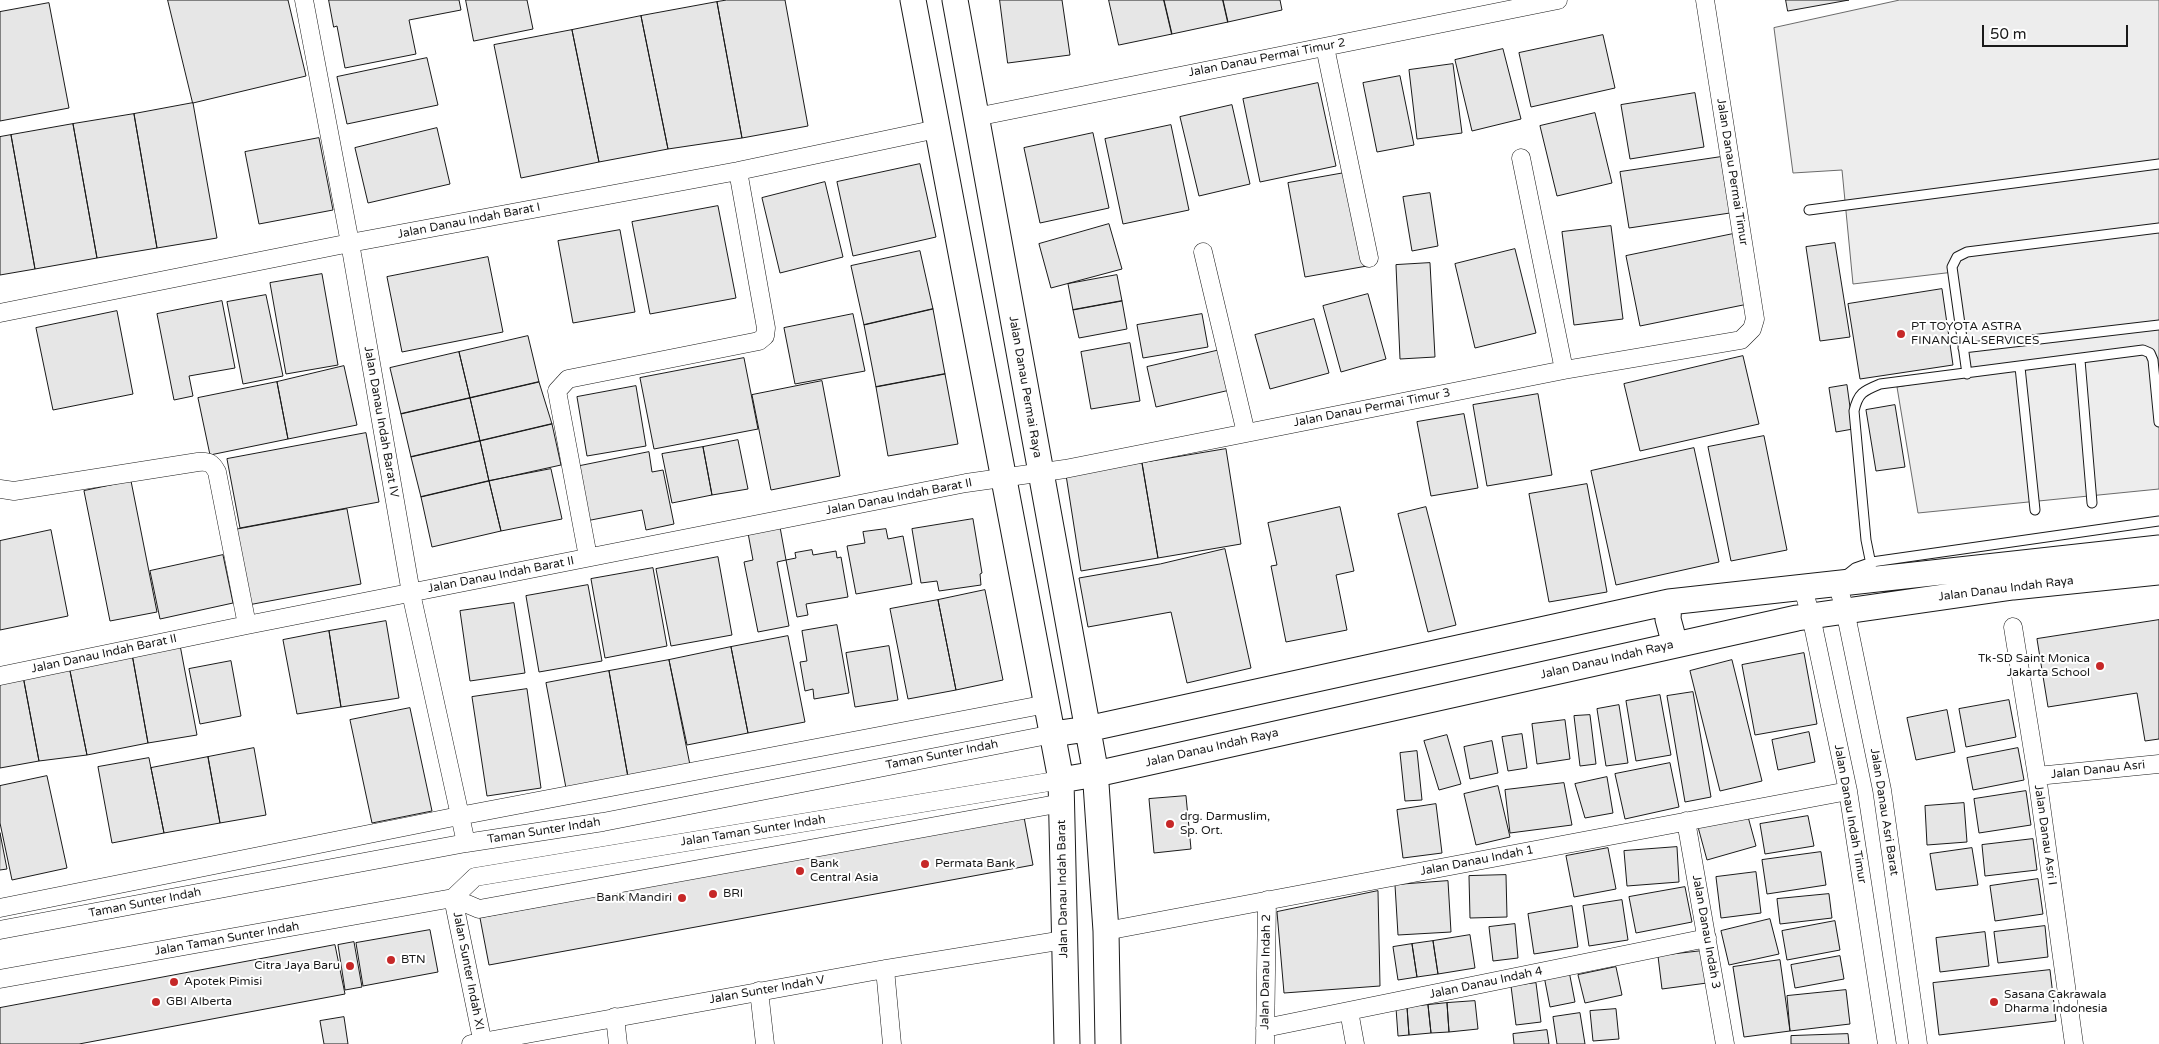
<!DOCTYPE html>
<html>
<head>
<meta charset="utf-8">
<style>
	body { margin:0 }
	#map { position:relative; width:2159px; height:1044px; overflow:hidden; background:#fff; font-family:"Varela Round",sans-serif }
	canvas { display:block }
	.scale { position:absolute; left:1982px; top:25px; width:146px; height:22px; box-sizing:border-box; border:2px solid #1a1a1a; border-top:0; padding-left:6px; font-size:15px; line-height:18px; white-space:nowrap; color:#1a1a1a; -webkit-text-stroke:4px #fff; paint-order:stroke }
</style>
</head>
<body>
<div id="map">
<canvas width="2159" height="1044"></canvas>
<div class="scale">50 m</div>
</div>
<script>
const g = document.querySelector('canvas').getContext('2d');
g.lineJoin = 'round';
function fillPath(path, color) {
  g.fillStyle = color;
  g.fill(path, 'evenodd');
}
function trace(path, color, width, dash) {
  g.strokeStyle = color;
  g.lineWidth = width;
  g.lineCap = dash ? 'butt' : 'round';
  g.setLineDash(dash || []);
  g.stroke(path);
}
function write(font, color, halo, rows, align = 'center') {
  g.font = font + ' "Varela Round",sans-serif';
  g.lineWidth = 4;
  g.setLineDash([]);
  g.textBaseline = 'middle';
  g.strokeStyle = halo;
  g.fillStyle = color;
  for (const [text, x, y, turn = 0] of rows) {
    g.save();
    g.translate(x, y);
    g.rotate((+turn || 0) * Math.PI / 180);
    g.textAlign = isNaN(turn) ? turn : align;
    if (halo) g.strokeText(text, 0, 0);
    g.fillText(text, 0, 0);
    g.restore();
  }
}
const built = new Path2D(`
	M1900 0H2159V489L1918 513 1897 387 1971 374 1954 272 1853 284 1842 170 1793 173 1774 28Z`);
const building = new Path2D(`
	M168 0H288L306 76 193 103Z
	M329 0H459L461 10 409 20 416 54 345 68 337 26 334 27Z
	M466 0H527L533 29 474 41Z
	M727 0H785L808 126 742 138 717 2Z
	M1000 0H1062L1070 55 1008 63Z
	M1109 0H1164L1172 34 1119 45Z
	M1164 0H1223L1228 22 1172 34Z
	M1223 0H1280L1282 10 1228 22Z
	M1786 0H1849L1788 11Z
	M717 2 742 138 668 149 641 16Z
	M49 3 69 108 0 121V12Z
	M641 16 668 149 599 162 572 30Z
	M572 30 599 162 521 178 494 45Z
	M1603 35 1615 88 1531 107 1519 53Z
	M1503 49 1521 119 1472 131 1455 60Z
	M427 58 438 105 347 124 337 77Z
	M1453 64 1462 133 1417 139 1409 70Z
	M1400 76 1414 145 1377 152 1363 83Z
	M1318 83 1336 166 1260 182 1243 99Z
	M1695 93 1704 147 1630 159 1621 105Z
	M193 103 217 238 157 248 134 114Z
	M1232 105 1250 184 1199 196 1180 117Z
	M1595 113 1612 183 1557 196 1540 126Z
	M134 114 157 248 97 258 73 124Z
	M73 124 97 258 35 269 11 135Z
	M1171 125 1189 210 1123 224 1105 139Z
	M437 128 450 184 368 203 355 148Z
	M1093 133 1109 208 1040 223 1024 148Z
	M11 135 35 269 0 275V137Z
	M319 138 333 210 259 224 245 152Z
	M1721 157 1730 213 1629 228 1620 172Z
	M920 164 936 237 853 256 837 182Z
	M1350 172 1367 266 1305 277 1288 183Z
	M825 182 843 257 780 273 762 198Z
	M1430 193 1438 246 1412 251 1403 197Z
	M718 206 736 298 650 314 632 222Z
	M1109 224 1122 269 1051 288 1039 244Z
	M1611 226 1623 319 1574 325 1562 232Z
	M620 230 635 312 573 323 558 241Z
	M1733 234 1748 304 1640 326 1626 256Z
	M1835 243 1850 337 1820 341 1806 247Z
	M1515 249 1536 333 1475 348 1455 264Z
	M920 251 933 309 864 325 851 266Z
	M488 257 503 332 402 352 387 277Z
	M1430 263 1435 357 1400 359 1396 265Z
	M322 274 338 365 286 374 270 283Z
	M1117 275 1122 301 1073 310 1068 284Z
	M1942 289 1953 365 1860 379 1848 304Z
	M1368 294 1386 359 1341 372 1323 306Z
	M266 295 283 376 243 384 227 302Z
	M222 301 235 368 189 376 193 396 174 400 157 314Z
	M1122 301 1127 329 1079 338 1073 310Z
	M933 309 945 374 876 387 864 325Z
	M117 311 133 394 53 410 36 328Z
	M853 314 865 371 795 384 784 328Z
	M1202 314 1208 347 1143 358 1137 325Z
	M1314 319 1329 373 1270 389 1255 335Z
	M528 336 539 382 470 398 459 352Z
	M1130 343 1140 401 1091 409 1081 352Z
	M1220 350 1230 390 1156 407 1147 367Z
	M459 352 470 398 401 414 390 368Z
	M1743 356 1759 424 1640 451 1624 384Z
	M744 358 758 429 654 449 640 378Z
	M344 366 357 425 288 439 277 382Z
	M945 374 958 444 888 456 876 387Z
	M822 381 840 476 771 490 752 395Z
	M277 382 288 439 210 455 198 398Z
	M539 382 552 424 480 441 470 398Z
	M1847 385 1853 429 1836 432 1829 388Z
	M636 386 646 446 587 456 577 397Z
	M1538 394 1552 475 1487 486 1473 405Z
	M470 398 480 441 411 457 401 414Z
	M1895 405 1905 467 1876 471 1866 410Z
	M1464 414 1478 488 1431 496 1417 422Z
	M552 424 561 465 489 481 480 441Z
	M366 433 379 502 240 528 227 459Z
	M1764 436 1787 550 1731 561 1708 447Z
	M738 440 748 489 712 495 703 447Z
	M480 441 489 481 421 497 411 457Z
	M703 447 712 495 672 503 662 454Z
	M1694 448 1719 562 1616 585 1591 471Z
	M1226 449 1241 544 1158 558 1142 463Z
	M649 452 652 472 663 470 674 524 646 530 642 510 586 521 575 467Z
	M1142 463 1158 558 1081 571 1066 475Z
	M551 469 562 519 501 531 489 481Z
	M131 481 157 612 110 621 84 491Z
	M489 481 501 531 432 547 421 497Z
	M1587 484 1607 592 1549 602 1529 494Z
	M1340 507 1354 571 1336 575 1347 630 1286 642 1271 566 1277 565 1268 523Z
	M1426 507 1456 625 1428 632 1398 514Z
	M347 509 361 584 248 605 234 530Z
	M973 519 982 573 980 574 981 585 939 591 937 581 921 583 912 529Z
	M780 527 786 560 777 562 789 626 758 632 744 562 753 560 748 533Z
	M886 529 888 539 903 536 912 584 856 594 847 546 865 543 863 532Z
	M51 530 68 616 0 630V541Z
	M1225 549 1251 668 1187 683 1171 612 1088 627 1079 578 1160 564Z
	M812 550 813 555 836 551 837 558 841 557 848 597 806 604 808 615 797 617 786 560 796 558 795 553Z
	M223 555 233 603 160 619 150 571Z
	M718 557 732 635 671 646 656 569Z
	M653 568 667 646 605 658 591 579Z
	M588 585 602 661 539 672 526 596Z
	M985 590 1003 680 956 690 938 600Z
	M938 600 956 690 908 699 890 609Z
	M514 603 525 673 470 681 460 611Z
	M2159 620V739L2145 741 2137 693 2048 707 2037 639Z
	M386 621 399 698 341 707 329 631Z
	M837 625 849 693 814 699 813 689 805 691 800 662 807 661 802 631Z
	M329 631 341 707 297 714 283 640Z
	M788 636 805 722 748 733 731 647Z
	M180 645 197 735 148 743 132 654Z
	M889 646 898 700 855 707 846 653Z
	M731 647 748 733 687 745 669 660Z
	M1804 653 1817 724 1755 735 1742 665Z
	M132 654 148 743 87 755 69 666Z
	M669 660 690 765 628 777 609 671Z
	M1732 660 1762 781 1720 791 1690 671Z
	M231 661 241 716 200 724 189 669Z
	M69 666 87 755 39 761 23 676Z
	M609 671 628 777 566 788 546 683Z
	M23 676 39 761 0 768V681Z
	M527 689 541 788 487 796 472 697Z
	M1693 692 1711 797 1685 802 1667 696Z
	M1660 695 1671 755 1636 761 1626 701Z
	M2009 700 2016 737 1966 747 1959 709Z
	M1619 705 1628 763 1606 766 1597 709Z
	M410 708 432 811 372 823 350 720Z
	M1947 710 1955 752 1916 760 1907 718Z
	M1590 715 1596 764 1580 766 1574 716Z
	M1565 720 1570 759 1537 764 1532 724Z
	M1809 732 1815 762 1778 770 1772 740Z
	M1522 734 1527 768 1508 771 1502 737Z
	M1447 735 1461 784 1439 790 1424 741Z
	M1492 741 1498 773 1470 779 1464 747Z
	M254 748 266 815 220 823 208 757Z
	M2018 748 2024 780 1973 790 1967 758Z
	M1417 751 1422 800 1405 801 1400 753Z
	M208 757 220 823 164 833 151 768Z
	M149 758 164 833 112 843 98 767Z
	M1670 763 1679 807 1625 819 1615 774Z
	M47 776 67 868 12 880 0 823V786Z
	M1607 777 1613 813 1585 818 1575 784Z
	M1564 783 1572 825 1510 833 1505 790Z
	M1498 786 1510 837 1476 845 1464 794Z
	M2026 791 2031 825 1979 833 1974 799Z
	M1186 796 1191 849 1154 853 1149 799Z
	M1964 803 1967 842 1927 845 1925 806Z
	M1436 804 1442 853 1403 858 1397 810Z
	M1747 813 1756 846 1707 860 1698 827Z
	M1808 816 1814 846 1765 854 1760 824Z
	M1024 817 1033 865 489 965 480 918Z
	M0 833 7 869 0 870Z
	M2033 839 2037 870 1985 876 1982 845Z
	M1677 847 1679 882 1627 886 1624 851Z
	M1608 848 1616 889 1574 897 1566 856Z
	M1972 848 1978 885 1936 890 1930 854Z
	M1821 852 1826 885 1767 894 1762 860Z
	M1756 872 1761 913 1721 918 1716 877Z
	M1506 875 1507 917 1470 918 1469 876Z
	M2038 879 2043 914 1995 921 1990 886Z
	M1448 881 1451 932 1398 935 1395 885Z
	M1685 887 1692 922 1636 933 1629 897Z
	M1378 891 1380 986 1284 993 1277 912Z
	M1829 894 1832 918 1780 924 1777 899Z
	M1622 900 1628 940 1589 946 1583 906Z
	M1572 906 1578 947 1534 954 1528 914Z
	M1770 919 1779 954 1729 965 1721 931Z
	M1835 921 1840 950 1787 960 1782 931Z
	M1515 924 1518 958 1493 961 1489 927Z
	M2045 926 2048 957 1998 963 1994 932Z
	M430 930 438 972 363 986 356 943Z
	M1985 932 1989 966 1940 972 1936 938Z
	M1470 935 1475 968 1438 974 1433 941Z
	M1433 941 1438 974 1417 977 1412 944Z
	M354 942 362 987 345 990 338 945Z
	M1412 944 1417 977 1398 980 1393 947Z
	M335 945 345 994 79 1044H0V1008Z
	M1702 951 1707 983 1662 989 1658 956Z
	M1840 956 1844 979 1795 988 1791 965Z
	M1780 960 1790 1031 1744 1037 1733 967Z
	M1616 967 1622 995 1585 1003 1578 975Z
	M2050 970 2056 1021 1939 1035 1933 983Z
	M1569 971 1575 1002 1550 1007 1544 976Z
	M1536 983 1541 1022 1516 1025 1511 986Z
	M1846 990 1850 1024 1790 1031 1787 996Z
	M1475 1001 1478 1029 1449 1032 1447 1003Z
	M1447 1003 1449 1032 1431 1033 1428 1005Z
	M1428 1005 1431 1033 1409 1035 1407 1007Z
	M1407 1007 1409 1035 1398 1036 1396 1008Z
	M1616 1009 1619 1039 1593 1041 1590 1011Z
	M1580 1013 1585 1044H1557L1553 1017Z
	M344 1017 348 1044H324L320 1021Z
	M1547 1030 1549 1044H1514L1513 1034Z
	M1848 1034 1849 1044H1791V1036Z`);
const lane = new Path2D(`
	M1809 210 2159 164
	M1963 348 2159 325
	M2080 360 2092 503
	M2020 367 2035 510
	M1967 374 1952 267 1957 257 1967 252 2159 228
	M1845 576 1855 568 1872 562 2159 521
	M1874 579 1866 540 1854 411C1858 393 1863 391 1880 384L2143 350 2150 353 2153 360 2159 422`);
const street = new Path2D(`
	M304 0 350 243 411 593 466 843
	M1325 47 1369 258
	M976 117 1558 0
	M1521 158 1564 370
	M1203 252 1246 433
	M0 313 350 243 738 171 937 129
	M0 489 14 491 198 462C209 461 212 463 217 472L247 625
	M588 557 557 391 568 379 759 341 765 336 766 328 738 171
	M1837 583 1845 610 1882 790 1918 1044
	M1802 586 1811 616 1848 791 1887 1044
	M2013 627 2037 776 2074 1044
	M0 676 247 625 966 483 1065 469 1564 370 1741 340 1752 329 1755 319 1705 0
	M2037 776 2159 764
	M1686 821 1725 1044
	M453 898 475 877 1061 780
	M453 898 483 1044
	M0 908 459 816 1047 704
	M0 930 466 843 603 822 1053 734
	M1106 931 1848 791
	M885 969 892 1044
	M0 979 453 898 479 909 1062 803
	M759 991 765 1044
	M1349 1011 1355 1044
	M615 1017 618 1044
	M1265 1028 1707 938
	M471 1044 885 969 1064 940
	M1265 1044 1267 900`);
const secondary = new Path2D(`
	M913 0 1061 780 1067 1044
	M955 0 1095 769 1106 931 1108 1044
	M1669 602 1668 619 1675 645
	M1053 734 1087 729 1669 602 2159 548
	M1061 780 1096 774 1797 618 2013 587 2159 572`);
const markers = [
	[1901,334,5,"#c62828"],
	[2100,666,5,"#c62828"],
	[1170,824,5,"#c62828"],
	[925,864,5,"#c62828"],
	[800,871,5,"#c62828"],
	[713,894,5,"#c62828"],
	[682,898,5,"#c62828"],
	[391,960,5,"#c62828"],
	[350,966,5,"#c62828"],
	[174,982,5,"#c62828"],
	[156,1002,5,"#c62828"],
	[1994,1002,5,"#c62828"]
];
const streetNames = [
	["Jalan Danau Permai Timur 2",1267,58,-11],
	["Jalan Danau Permai Timur",1732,172,81],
	["Jalan Danau Indah Barat I",469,221,-11],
	["Jalan Danau Permai Raya",1025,387,80],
	["Jalan Danau Permai Timur 3",1372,408,-11],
	["Jalan Danau Indah Barat IV",381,422,80],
	["Jalan Danau Indah Barat II",899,497,-11],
	["Jalan Danau Indah Barat II",501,575,-11],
	["Jalan Danau Indah Raya",2006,589,-7],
	["Jalan Danau Indah Barat II",104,654,-12],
	["Jalan Danau Indah Raya",1607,660,-13],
	["Jalan Danau Indah Raya",1212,748,-13],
	["Taman Sunter Indah",942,755,-11],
	["Jalan Danau Asri",2098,770,-6],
	["Jalan Danau Asri Barat",1884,812,81],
	["Jalan Danau Indah Timur",1850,814,80],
	["Taman Sunter Indah",544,831,-9],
	["Jalan Taman Sunter Indah",753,831,-9],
	["Jalan Danau Asri I",2045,835,82],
	["Jalan Danau Indah 1",1477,861,-11],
	["Jalan Danau Indah Barat",1063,889,-91],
	["Taman Sunter Indah",145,903,-11],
	["Jalan Danau Indah 3",1706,932,80],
	["Jalan Taman Sunter Indah",227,939,-10],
	["Jalan Sunter Indah XI",468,971,79],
	["Jalan Danau Indah 2",1266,972,-89],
	["Jalan Danau Indah 4",1486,983,-12],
	["Jalan Sunter Indah V",767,990,-10]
];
const poiNames = [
	["PT TOYOTA ASTRA",1911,327],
	["FINANCIAL SERVICES",1911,341],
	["Tk-SD Saint Monica",2090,659,"right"],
	["Jakarta School",2090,673,"right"],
	["drg. Darmuslim,",1180,817],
	["Sp. Ort.",1180,831],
	["Bank",810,864],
	["Central Asia",810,878],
	["Permata Bank",935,864],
	["BRI",723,894],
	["Bank Mandiri",672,898,"right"],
	["BTN",401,960],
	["Citra Jaya Baru",340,966,"right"],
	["Apotek Pimisi",184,982],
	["Sasana Cakrawala",2004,995],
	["Dharma Indonesia",2004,1009],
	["GBI Alberta",166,1002]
];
fillPath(built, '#ededed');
trace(built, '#6a6a6a', 1);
fillPath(building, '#e6e6e6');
trace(building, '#1a1a1a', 1);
trace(lane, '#1a1a1a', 11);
trace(street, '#1a1a1a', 19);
trace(secondary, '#1a1a1a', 27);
trace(lane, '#fff', 9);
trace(street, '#fff', 18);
trace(secondary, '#fff', 25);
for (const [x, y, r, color] of markers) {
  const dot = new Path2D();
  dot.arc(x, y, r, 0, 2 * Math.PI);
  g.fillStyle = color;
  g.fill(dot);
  trace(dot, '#fff', 2);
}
write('12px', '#1a1a1a', '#fff', streetNames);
write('12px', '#1a1a1a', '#fff', poiNames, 'left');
</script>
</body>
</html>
